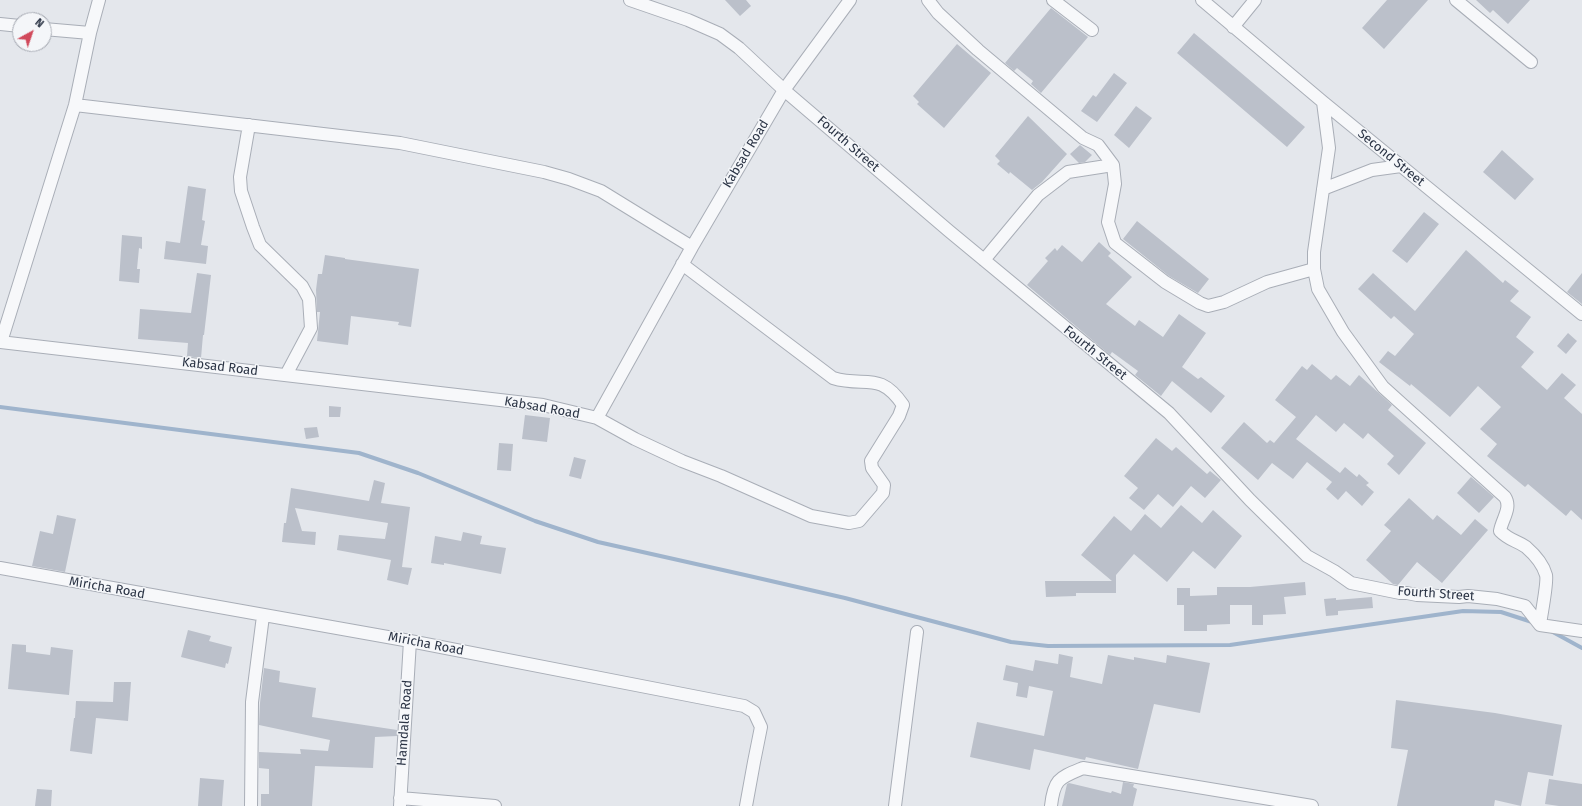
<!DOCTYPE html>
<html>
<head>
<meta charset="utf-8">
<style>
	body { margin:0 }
	#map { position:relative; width:1582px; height:806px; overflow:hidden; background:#e4e7ec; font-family:"Fira Sans",sans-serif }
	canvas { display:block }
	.north { position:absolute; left:12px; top:12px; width:40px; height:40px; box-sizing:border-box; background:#f4f6f9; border:1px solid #a4a8b1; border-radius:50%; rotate:40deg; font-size:11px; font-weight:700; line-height:16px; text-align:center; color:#2b3445 }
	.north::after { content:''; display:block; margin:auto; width:14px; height:18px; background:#d1495b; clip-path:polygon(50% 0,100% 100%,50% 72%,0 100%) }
</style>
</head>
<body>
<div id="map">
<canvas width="1582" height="806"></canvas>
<div class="north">N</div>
</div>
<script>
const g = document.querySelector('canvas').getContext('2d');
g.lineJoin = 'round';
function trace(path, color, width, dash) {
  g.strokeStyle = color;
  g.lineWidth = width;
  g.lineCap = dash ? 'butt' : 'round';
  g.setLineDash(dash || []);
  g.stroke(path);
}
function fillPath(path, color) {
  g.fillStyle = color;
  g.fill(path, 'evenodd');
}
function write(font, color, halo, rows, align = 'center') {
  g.font = font + ' "Fira Sans",sans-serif';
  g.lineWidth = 3;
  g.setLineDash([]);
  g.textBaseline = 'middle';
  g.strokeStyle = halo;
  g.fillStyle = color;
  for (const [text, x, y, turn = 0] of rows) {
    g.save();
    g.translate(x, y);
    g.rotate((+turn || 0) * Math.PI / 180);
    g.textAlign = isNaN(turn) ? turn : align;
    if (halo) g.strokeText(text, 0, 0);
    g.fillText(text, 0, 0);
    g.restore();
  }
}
const stream = new Path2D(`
	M0 407 359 453 418 473 535 521 598 542 745 575 845 598 1011 642 1048 646 1230 645 1463 611 1501 612 1532 622
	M1551 631 1582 648`);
const building = new Path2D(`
	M725 0H746L751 6 740 16Z
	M1387 0H1428L1384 49 1362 28Z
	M1476 0H1530L1508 24 1493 10 1490 13Z
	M1051 8 1088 37 1041 93 1031 84 1033 81 1017 68 1014 71 1005 63Z
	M1194 33 1305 127 1287 147 1177 53Z
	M957 44 991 73 944 128 917 104 919 102 913 96Z
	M1114 73 1127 83 1097 122 1081 111 1093 95 1096 97Z
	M1136 106 1152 118 1129 148 1114 135Z
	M1028 116 1067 154 1042 182 1032 190 1010 172 1009 174 997 164 1000 161 995 156Z
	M1080 145 1092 155 1085 162 1079 163 1070 154Z
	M1502 150 1534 179 1515 200 1483 172Z
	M188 186 206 189 202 220 205 221 201 245 208 246 206 264 164 259 166 241 180 243Z
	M1424 212 1439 224 1407 263 1392 251Z
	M1137 221 1209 279 1198 293 1169 276 1123 239Z
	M122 235 142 237V249L139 248 137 269H140L139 283 119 281Z
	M1099 242 1111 253 1108 256 1132 277 1106 304 1135 326 1139 320 1163 337 1179 314 1206 333 1182 367 1198 379 1201 377 1225 396 1211 413 1172 381 1161 396 1135 375 1138 371 1112 352 1110 355 1027 285 1048 261 1045 258 1055 248 1057 251 1062 245 1082 262Z
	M1466 250 1503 283 1505 280 1519 291 1510 301 1531 317 1516 337 1534 352 1521 367 1547 390 1562 373 1576 385 1564 398 1582 414V520L1571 510 1566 516 1528 484 1525 487 1487 456 1497 444 1480 429 1501 407 1478 386 1450 417 1411 384 1410 386 1379 362 1388 351 1395 356 1414 334 1394 316 1391 319 1358 289 1373 273 1415 311Z
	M325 255 345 258V259L419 269 411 327 398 325 399 322 351 316 348 345 317 341 320 312H317L316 290 318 274H322Z
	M197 273 211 275 204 335H203L201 358 187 356 188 343 138 339 140 309 191 313Z
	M1582 273V304L1567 292Z
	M1568 333 1577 341 1566 354 1557 346Z
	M1312 364 1331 380 1336 375 1350 386 1359 375 1392 405 1388 410 1426 443 1399 475 1387 464 1394 456 1368 433 1363 439 1344 423 1336 432 1316 415 1296 439 1340 473 1345 467 1357 477 1359 474 1369 483 1366 485 1374 492 1362 506 1346 491 1338 500 1326 489 1332 482 1307 462 1293 479 1272 463 1258 480 1221 448 1244 422 1267 443 1270 440 1274 443 1296 417 1275 400 1302 366 1307 370Z
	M329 406 341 407 340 417H329Z
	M525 415 550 418 547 442 522 439Z
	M317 427 319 437 306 439 304 428Z
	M1156 438 1172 451 1176 447 1207 474 1210 471 1221 480 1205 498 1191 486 1173 507 1158 494 1144 510 1129 498 1138 488 1124 476Z
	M499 443 513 444 511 471 497 470Z
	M574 457 586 460 581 479 569 476Z
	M1471 477 1494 497 1479 513 1457 493Z
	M374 480 385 483 381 503 410 507 402 567 412 568 408 585 387 580 391 560 337 550 339 535 385 539 388 523 295 508 302 531 316 532 315 545 282 542 284 523H286L291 488 369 501Z
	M1409 498 1433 520 1437 515 1461 535 1475 519 1488 530 1442 583 1417 562 1398 585 1393 584 1366 560 1391 531 1384 525Z
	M1181 505 1202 523 1213 510 1242 536 1215 569 1193 551 1167 582 1134 554 1116 575V593H1076V596L1046 597 1045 581H1112L1081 555 1114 516 1131 531 1145 514 1161 528Z
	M57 515 76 519 65 572 32 566 40 531 53 534Z
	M463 532 482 536 480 544 506 548 501 574 444 563V565L431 563 435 536 461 541Z
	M1305 582 1306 595 1284 597 1286 614 1263 615V625H1252V605H1230V624L1207 625V631H1184V605H1177V588H1190V596L1217 595V587H1250Z
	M1372 597 1373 608 1338 611V615L1326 616 1324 599 1336 598V600Z
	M188 630 211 636 209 641 232 647 228 664 226 663 225 668 181 657Z
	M12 644 26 645V652L50 655 51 647 73 650 69 695 8 689Z
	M1059 654 1073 657 1070 677 1102 684 1108 655 1134 660V657L1166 663 1167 655 1210 663 1200 713 1154 704 1138 769 1086 757 1085 760 1034 749 1030 770 970 757 977 722 1044 736 1053 691 1029 686 1027 698 1016 696 1018 683 1003 680 1006 665 1033 671 1035 660 1058 664Z
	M264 668 280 671 279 682 316 688 312 717 397 730V736L375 737 373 768 315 766 312 806H261V794H269V769L259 768V752L301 754 300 749 328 751 330 740 259 725 260 703Z
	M114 682H131L128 721 96 718 92 754 70 751 74 718H75L76 701 113 702Z
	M1396 700 1495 713 1562 725 1553 776 1528 772 1521 806 1495 800 1494 806H1397L1408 750 1391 748Z
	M200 778 224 780 222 806H198Z
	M1549 779 1582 784V806H1559L1545 804Z
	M1123 782 1134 784 1133 787 1137 789 1133 806H1062L1067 784 1069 783 1111 793 1112 791 1121 794Z
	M37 789 52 790 51 806H35Z`);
const street = new Path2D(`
	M630 0 688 20 720 34 739 48 784 90 949 231 1169 413 1250 500 1307 556 1334 571 1351 583 1400 593H1407L1417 595 1459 597 1468 596 1497 599 1525 606 1540 625 1582 631
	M928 0 938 13 978 50 1083 138 1098 145 1113 165 1115 184 1108 222 1115 243 1165 282 1200 303 1208 306 1224 302 1267 282 1314 269
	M1053 0 1092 30
	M1202 0 1323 102 1582 314
	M1456 0 1531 62
	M0 24 20 26
	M1233 27 1255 0
	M44 29 90 33
	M1323 102 1329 148 1314 252V269L1318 289 1343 332 1383 387 1505 497C1512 508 1502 519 1500 531 1510 541 1516 540 1526 547 1534 554 1543 564 1546 575 1548 582 1541 615 1540 625
	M75 105 400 143 544 172 569 179 601 191 692 247
	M249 125 240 177 241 191 253 227 260 245 302 286 309 299 311 328 286 375
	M1323 189 1372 170 1401 166
	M984 260 1038 195 1068 172 1113 165
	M0 342 543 405 597 418 692 247 784 90 850 0
	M1 342 75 105 90 33 99 0
	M597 418 635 439 682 461 721 476 811 516 849 523 859 521 883 493 884 485 872 468 871 461 899 416 903 405C879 370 865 388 833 378L682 264
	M0 568 410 641 744 706 754 712 761 727 754 762 746 806
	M400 798 495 806
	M251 806 252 702 263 616
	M400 806 410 641
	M895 806 917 632
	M1051 806C1054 779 1059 778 1083 768L1312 806`);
const streetNames = [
	["Fourth Street",848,144,41],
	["Kabsad Road",746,154,-59],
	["Second Street",1391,158,39],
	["Fourth Street",1095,353,39],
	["Kabsad Road",220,367,7],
	["Kabsad Road",542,408,10],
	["Miricha Road",107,588,10],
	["Fourth Street",1436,594,4],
	["Miricha Road",426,644,11],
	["Hamdala Road",405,723,-86]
];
trace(stream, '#9fb4cc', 4);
fillPath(building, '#bbc0ca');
trace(street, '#a9aeb7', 14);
trace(street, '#f7f8fa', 12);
write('13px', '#2b3445', '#f4f6f9', streetNames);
</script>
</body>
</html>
